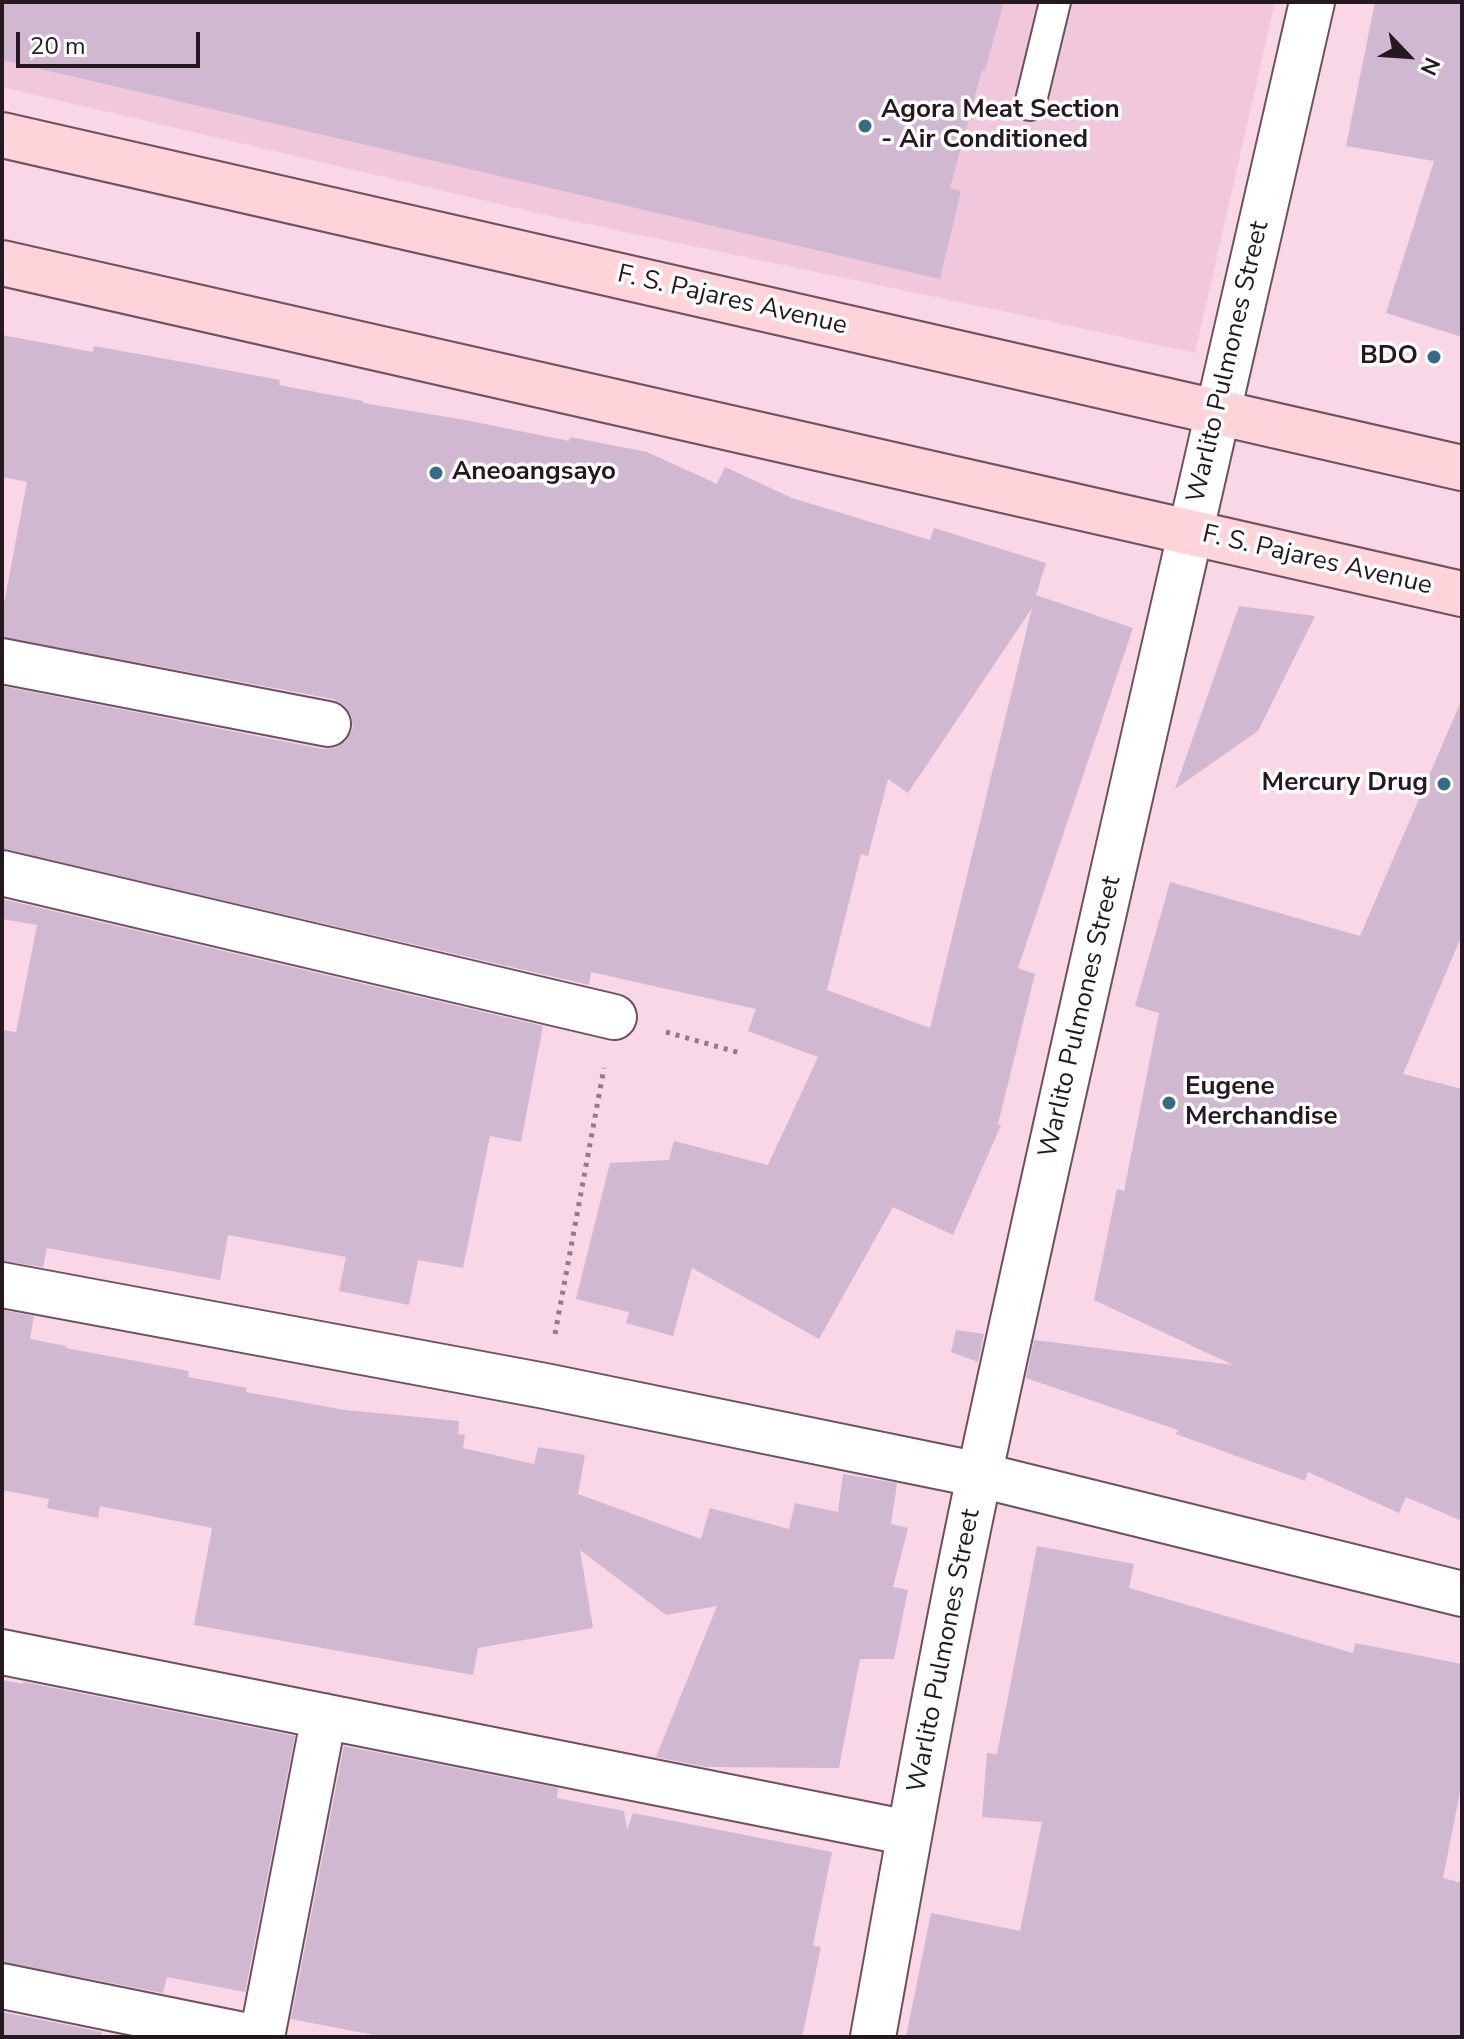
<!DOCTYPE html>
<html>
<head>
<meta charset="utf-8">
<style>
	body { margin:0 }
	#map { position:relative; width:1464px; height:2039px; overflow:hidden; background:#f9d7e6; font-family:"Nunito Sans",sans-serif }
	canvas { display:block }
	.frame { position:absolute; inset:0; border:4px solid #25191f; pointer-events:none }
	.north { position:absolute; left:1368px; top:16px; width:80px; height:80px; -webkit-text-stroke:6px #fff; paint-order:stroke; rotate:115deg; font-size:22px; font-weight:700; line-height:32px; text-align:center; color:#25191f }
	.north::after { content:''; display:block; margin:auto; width:28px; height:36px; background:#25191f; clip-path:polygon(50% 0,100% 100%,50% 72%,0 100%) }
	.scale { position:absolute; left:16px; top:32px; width:184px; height:36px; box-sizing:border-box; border:4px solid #25191f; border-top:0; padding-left:10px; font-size:24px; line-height:28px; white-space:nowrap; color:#25191f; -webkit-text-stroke:6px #fff; paint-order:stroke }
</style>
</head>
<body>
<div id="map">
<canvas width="1464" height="2039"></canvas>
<div class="frame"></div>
<div class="north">N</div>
<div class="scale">20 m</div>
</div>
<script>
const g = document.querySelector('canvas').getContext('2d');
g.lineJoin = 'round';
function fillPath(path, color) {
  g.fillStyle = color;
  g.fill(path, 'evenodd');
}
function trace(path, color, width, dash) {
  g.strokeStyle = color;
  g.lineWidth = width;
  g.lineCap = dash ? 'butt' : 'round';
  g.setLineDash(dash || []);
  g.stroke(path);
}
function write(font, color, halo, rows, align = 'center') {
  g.font = font + ' "Nunito Sans",sans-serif';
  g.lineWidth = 7;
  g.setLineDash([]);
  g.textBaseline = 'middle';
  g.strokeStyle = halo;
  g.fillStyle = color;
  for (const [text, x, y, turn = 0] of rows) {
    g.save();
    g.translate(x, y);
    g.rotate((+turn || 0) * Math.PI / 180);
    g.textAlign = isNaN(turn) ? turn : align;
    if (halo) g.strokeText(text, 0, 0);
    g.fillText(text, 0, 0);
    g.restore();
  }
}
const built = new Path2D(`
	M2 2H1275L1195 353 1007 312 559 218 2 87Z`);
const building = new Path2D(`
	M2 2H1004L985 70H982L950 188 961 191 940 279 2 60Z
	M1375 2H1462V337L1386 313 1434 161 1346 146Z
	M2 335 93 352 94 346 194 364 280 380 279 385 363 401V403L465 420 569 441 570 437 647 452 717 484 725 467 792 498 930 540 934 528 1046 563 1036 595 1133 628 1018 968 1035 974 998 1124 1001 1125 953 1235 893 1207 819 1339 692 1268 673 1336 626 1323 629 1312 576 1299 610 1163 669 1160 674 1141 768 1165 818 1057 748 1031 756 1009 591 972 589 985 2 849V686L323 749 335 748 346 741 353 728 351 715 345 706 333 699 2 637V614L27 482 2 477ZM1032 608 930 1028 827 990 861 854 868 856 888 779 908 793Z
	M1239 606 1315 616 1258 731 1175 789Z
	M1462 699V935L1403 1074 1462 1089V1521L1406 1497 1399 1513 1308 1472 1305 1481 1176 1434 1178 1430 1026 1378 1034 1340 1233 1365 1094 1300 1117 1189 1124 1191 1159 1013 1135 1006 1170 882 1360 936Z
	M2 899 543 1026 521 1142 490 1136 463 1268 418 1260 409 1305 339 1291 346 1257 228 1235 220 1280 47 1248 43 1267 2 1261V1030L16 1032 37 925 2 919Z
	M2 1310 34 1316 30 1339 66 1346V1348L189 1371 188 1377 247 1388 246 1392 345 1410 459 1421 458 1434 465 1435 463 1448 534 1464 538 1447 585 1455 578 1494 701 1539 710 1508 789 1529 795 1503 838 1512 843 1474 897 1483 891 1524 908 1528 893 1587 908 1590 894 1659H860L839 1768 706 1767 656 1757 717 1606 666 1615 580 1550 593 1628 478 1648 473 1675 194 1625 212 1528 100 1506 98 1518 47 1508 49 1499 2 1490Z
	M956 1330 984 1334 978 1362 951 1352Z
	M1037 1546 1134 1564 1129 1588 1353 1653 1355 1643 1462 1664V1782L1443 1878 1462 1883V2037H906L931 1913 1020 1931 1042 1822 982 1817 987 1753 997 1754Z
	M2 1680 23 1684 24 1682 295 1736 245 1992 167 1977 163 1993 2 1962Z
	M344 1746 558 1788 557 1798 624 1811 627 1830 633 1813 832 1852 813 1945 821 1947 802 2037H384L291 2019Z
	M2 2012 102 2032 101 2037H2Z`);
const path = new Path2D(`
	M666 1032 740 1053
	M555 1334 604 1068`);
const service = new Path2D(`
	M1030 105 1055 2`);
const minor = new Path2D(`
	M2 661 328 724
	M2 873 614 1017
	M2 1285 545 1386 980 1475 1462 1594
	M2 1652 909 1833
	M2 1986 253 2037
	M262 2037 324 1716`);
const tertiary = new Path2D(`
	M873 2037C907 1848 940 1659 980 1472 1086 981 1200 492 1312 2`);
const secondary = new Path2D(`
	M2 135 1462 468
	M2 263 1462 594`);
const markers = [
	[865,126,8,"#366c88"],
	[1434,357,8,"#366c88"],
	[436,473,8,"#366c88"],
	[1444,784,8,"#366c88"],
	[1169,1103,8,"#366c88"]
];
const poiNames = [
	["Agora Meat Section",881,111],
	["- Air Conditioned",881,141],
	["BDO",1418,357,"right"],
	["Aneoangsayo",452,473],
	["Mercury Drug",1428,784,"right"],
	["Eugene",1185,1088],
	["Merchandise",1185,1118]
];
const streetNames = [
	["F. S. Pajares Avenue",732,301,13],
	["Warlito Pulmones Street",1229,362,-77],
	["F. S. Pajares Avenue",1317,561,13],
	["Warlito Pulmones Street",1081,1017,-77],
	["Warlito Pulmones Street",945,1651,-79]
];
fillPath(built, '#f1c8db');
fillPath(building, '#d0b8d0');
trace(service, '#6d515e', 34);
trace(minor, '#6d515e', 48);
trace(tertiary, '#6d515e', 48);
trace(secondary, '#6d515e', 48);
trace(path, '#927b86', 5, [4, 6]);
trace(service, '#fff', 30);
trace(minor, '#fff', 44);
trace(tertiary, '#fff', 44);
trace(secondary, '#fed4da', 44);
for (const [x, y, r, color] of markers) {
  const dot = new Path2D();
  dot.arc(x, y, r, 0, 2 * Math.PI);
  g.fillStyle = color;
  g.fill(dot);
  trace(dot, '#fff', 3);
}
write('bold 26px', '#25191f', '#fff', poiNames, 'left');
write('26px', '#25191f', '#fff', streetNames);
</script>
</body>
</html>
